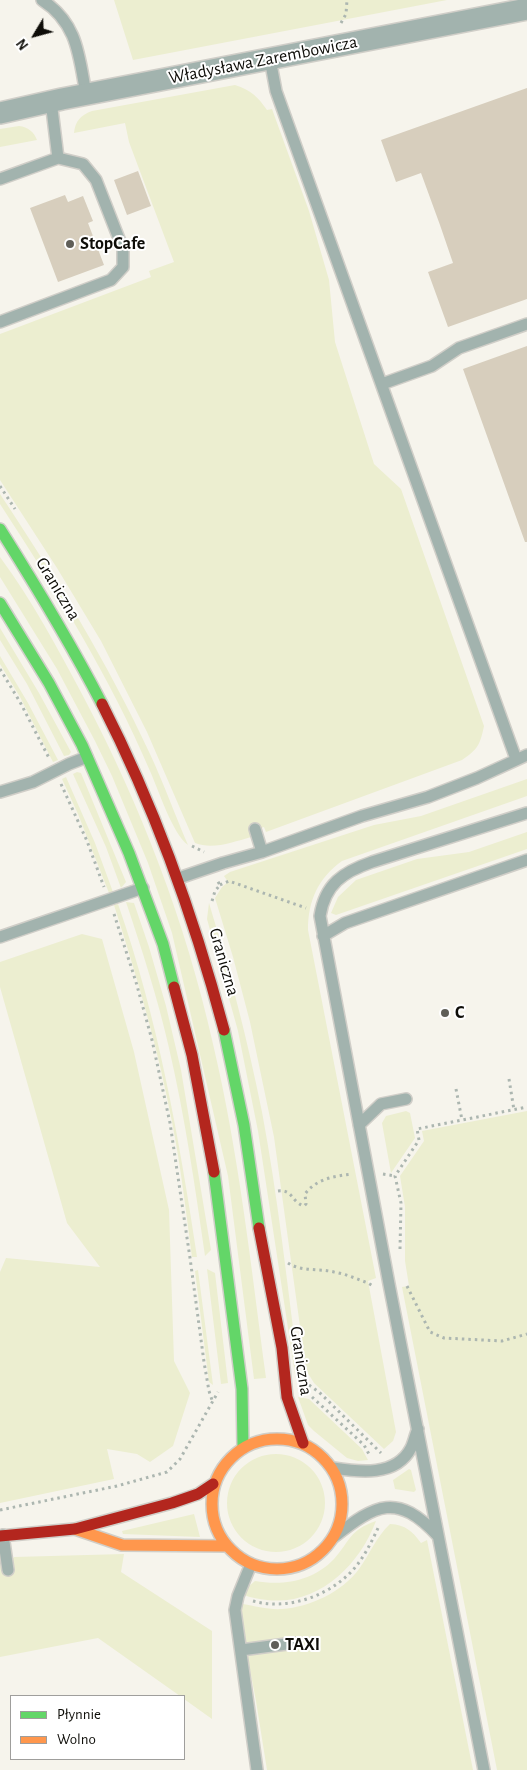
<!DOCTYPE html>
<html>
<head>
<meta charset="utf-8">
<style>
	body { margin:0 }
	#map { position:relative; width:527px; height:1770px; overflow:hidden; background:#f6f4ec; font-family:"Alegreya Sans",sans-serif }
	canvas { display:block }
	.legend { position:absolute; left:10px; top:1695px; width:175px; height:65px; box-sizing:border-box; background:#fff; border:1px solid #9f9e9c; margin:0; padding:6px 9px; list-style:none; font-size:15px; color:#0e0d08 }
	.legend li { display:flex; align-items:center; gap:10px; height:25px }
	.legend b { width:25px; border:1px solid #9f9e9c }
	.north { position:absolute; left:10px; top:10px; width:50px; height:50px; -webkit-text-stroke:4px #fff; paint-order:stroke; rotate:233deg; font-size:14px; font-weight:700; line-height:20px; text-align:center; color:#0e0d08 }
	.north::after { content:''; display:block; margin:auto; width:18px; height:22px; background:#0e0d08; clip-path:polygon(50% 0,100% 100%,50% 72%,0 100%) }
</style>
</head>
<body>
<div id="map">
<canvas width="527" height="1770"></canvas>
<ul class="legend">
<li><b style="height:6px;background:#63d668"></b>Płynnie</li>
<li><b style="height:6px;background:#ff974d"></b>Wolno</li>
</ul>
<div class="north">N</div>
</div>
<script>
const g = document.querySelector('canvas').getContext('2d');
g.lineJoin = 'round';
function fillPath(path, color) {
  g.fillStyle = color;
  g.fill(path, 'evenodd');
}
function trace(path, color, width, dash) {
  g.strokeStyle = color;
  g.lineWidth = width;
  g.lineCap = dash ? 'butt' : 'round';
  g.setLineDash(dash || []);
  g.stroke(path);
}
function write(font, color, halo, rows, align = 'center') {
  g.font = font + ' "Alegreya Sans",sans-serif';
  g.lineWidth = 4;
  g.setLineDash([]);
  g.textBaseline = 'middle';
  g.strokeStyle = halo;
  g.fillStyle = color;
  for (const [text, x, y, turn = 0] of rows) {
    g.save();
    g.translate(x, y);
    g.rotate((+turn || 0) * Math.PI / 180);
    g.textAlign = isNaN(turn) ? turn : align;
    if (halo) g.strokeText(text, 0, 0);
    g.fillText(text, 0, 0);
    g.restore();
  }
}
const green = new Path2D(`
	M114 0H447L133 60Z
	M235 85C251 90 258 97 267 110L272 109 309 211 329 280 335 342 374 464 401 489 484 726C480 745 478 749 462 760L266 832 264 827 250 832 251 837C233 842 213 850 195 843L147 732 101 641 57 568 0 480V334L151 277 149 271 174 262 129 142 125 123 74 133C75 121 81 115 92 111Z
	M19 126C28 127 34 132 37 140L0 147V129Z
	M0 494C55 577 108 663 150 754 164 784 175 815 188 845 172 833 159 791 150 771 110 677 56 590 0 504Z
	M0 557C32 600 58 649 83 696 141 806 186 923 213 1044 239 1154 251 1266 266 1378L254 1379 228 1176 172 933 148 863 112 776 95 741 57 669 0 577Z
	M0 628 39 693 71 752 69 755 64 756 27 684 0 640Z
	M0 656 28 703 58 760 53 762 20 697 0 664Z
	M77 772 81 773 126 882 121 888 106 847 73 774Z
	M66 777 95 843 113 892 109 893 78 814 62 779Z
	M527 779V796L342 861C318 878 308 901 308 930L376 1278 368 1281 396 1432 393 1441 384 1449 314 1383 306 1370 274 1137 250 1022 233 957 215 898 222 887 228 882 224 876 230 872 374 825 421 816Z
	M527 832V849L336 915 331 913 338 897 356 880 417 859 469 852Z
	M126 902 134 903 149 947 166 1006 181 1070 211 1250 205 1256C195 1186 185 1117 169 1048 158 999 142 950 126 902Z
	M209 903C230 972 248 1042 262 1112 278 1197 287 1282 298 1367L295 1374 258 1131 238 1031 207 919Z
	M118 904C158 1019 179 1137 197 1257H192C186 1212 181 1167 172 1122 158 1048 137 977 114 905Z
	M82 934 102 939 134 1052 169 1210 174 1361 190 1393 173 1446 150 1462 137 1454 107 1449 114 1479 0 1503V1272L6 1258 100 1267 67 1223 0 987V962Z
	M406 1111 410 1113 415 1138 391 1173 382 1123 386 1116Z
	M527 1111V1770H497L402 1287 409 1286 405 1261V1207L400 1176 424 1141 422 1131Z
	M207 1269 215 1273 228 1383 221 1384Z
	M198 1270 213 1385 209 1382 195 1271Z
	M298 1397 309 1399 362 1449 368 1460 358 1461 347 1458 314 1431 308 1425Z
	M227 1503a49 49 0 1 1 98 0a49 49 0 1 1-98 0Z
	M409 1469 411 1470 416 1490 414 1492 395 1489 393 1480Z
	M194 1514 200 1537 123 1534 122 1531Z
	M376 1521C359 1566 318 1606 267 1600 259 1599 252 1598 244 1595L248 1587 255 1581C284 1586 313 1581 334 1559 351 1540 348 1531 376 1521Z
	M390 1524C406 1525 412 1531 421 1543L427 1540 473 1770H267L256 1701 240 1618 243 1604C255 1606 269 1610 282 1609 310 1607 342 1592 359 1569 370 1554 376 1537 390 1524Z
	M124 1554 121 1572 212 1631V1719L184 1699V1696H180L98 1638 0 1657V1563L2 1572 13 1570 12 1560 14 1557Z`);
const building = new Path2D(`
	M527 88V299L448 327 428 272 453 263 440 225 421 173 396 182 381 140Z
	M138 171 151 206 127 215 114 180Z
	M65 195 68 202 83 196 93 221 88 223 104 265 58 282 30 208Z
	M527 346V542H525L463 369Z`);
const path = new Path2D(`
	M341 23 346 14 347 0
	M0 486 15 509
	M0 669 20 702 49 758
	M61 784 87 841 104 887
	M192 846 204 852
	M220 885 229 881 306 908
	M212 901 215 891 220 885 217 880
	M114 914 136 982 152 1040 170 1123 190 1258 204 1362 209 1391 212 1400
	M509 1079 514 1110
	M456 1089 462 1120
	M383 1174 395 1176
	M278 1191C293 1189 291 1202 304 1206L306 1204 305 1194C316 1179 334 1176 352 1174
	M400 1249 401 1203 395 1176 419 1140 417 1129 527 1107
	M288 1263C302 1272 318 1268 334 1272 346 1274 357 1279 368 1283L373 1286
	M407 1286 430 1332 444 1338 502 1341 527 1334
	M309 1385 319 1392 381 1453
	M312 1397 364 1445 370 1456
	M0 1510 117 1486 167 1472 180 1459 218 1392
	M253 1601C286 1610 323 1598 348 1575 362 1562 371 1543 379 1526`);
const lane = new Path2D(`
	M42 0C78 23 79 57 86 94
	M270 59 276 91 516 759
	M51 101 58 158
	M0 179 58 158 83 164 96 180 123 249V267L111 280 0 322
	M382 384 432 366 459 348 527 324
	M0 792 33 782 69 764 87 757
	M255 829 262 852
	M179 878 223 863 262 852 362 816 428 797 477 778 527 755
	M323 936 345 923 527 860
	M0 937 143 888
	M359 1125 381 1104 406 1099
	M333 1468C359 1472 396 1477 411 1448 414 1442 415 1435 418 1429
	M3 1535 8 1570
	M334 1537C376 1504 397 1492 438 1536
	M251 1564 238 1596 235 1610 257 1770
	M241 1650 294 1643
	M484 1770 389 1284 320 916C325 884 343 872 372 862L527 813`);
const street = new Path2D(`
	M0 113 62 99 527 9`);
const fast = new Path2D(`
	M0 529C36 586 71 644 102 704
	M0 603 49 683 82 745 129 853 163 944 174 987
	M224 1030 244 1125 259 1228
	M214 1172 242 1389 243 1447`);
const slow = new Path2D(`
	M212 1504a65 65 0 1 1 130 0a65 65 0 1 1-130 0Z
	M75 1529 122 1545 226 1546`);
const jam = new Path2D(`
	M102 704C155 808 194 917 224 1030
	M174 987 192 1055 214 1172
	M259 1228 282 1348 287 1397 303 1443
	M0 1536 75 1529 172 1503 198 1494 213 1484`);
const markers = [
	[70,244,5,"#5f5e58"],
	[445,1013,5,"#5f5e58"],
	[275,1645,5,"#5f5e58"]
];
const streetNames = [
	["Władysława Zarembowicza",263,60,-11],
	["Graniczna",58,589,59],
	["Graniczna",224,962,74],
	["Graniczna",301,1361,81]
];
const poiNames = [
	["StopCafe",80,244],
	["C",455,1013],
	["TAXI",285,1645]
];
fillPath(green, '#eceed0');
fillPath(building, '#d7cebd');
trace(lane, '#d0cec8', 14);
trace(street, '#d0cec8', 24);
trace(fast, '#d0cec8', 14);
trace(slow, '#d0cec8', 14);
trace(jam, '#d0cec8', 14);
trace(path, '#acb6b0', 3, [2.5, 4]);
trace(lane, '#a2b3ae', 11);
trace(street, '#a2b3ae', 21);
trace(fast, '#63d668', 11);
trace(slow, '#ff974d', 11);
trace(jam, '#b3261e', 11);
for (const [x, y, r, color] of markers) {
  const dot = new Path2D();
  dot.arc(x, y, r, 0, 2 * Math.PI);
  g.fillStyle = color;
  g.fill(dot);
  trace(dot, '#fff', 2);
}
write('18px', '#0e0d08', '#fff', streetNames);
write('bold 18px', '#0e0d08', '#fff', poiNames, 'left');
</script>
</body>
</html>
